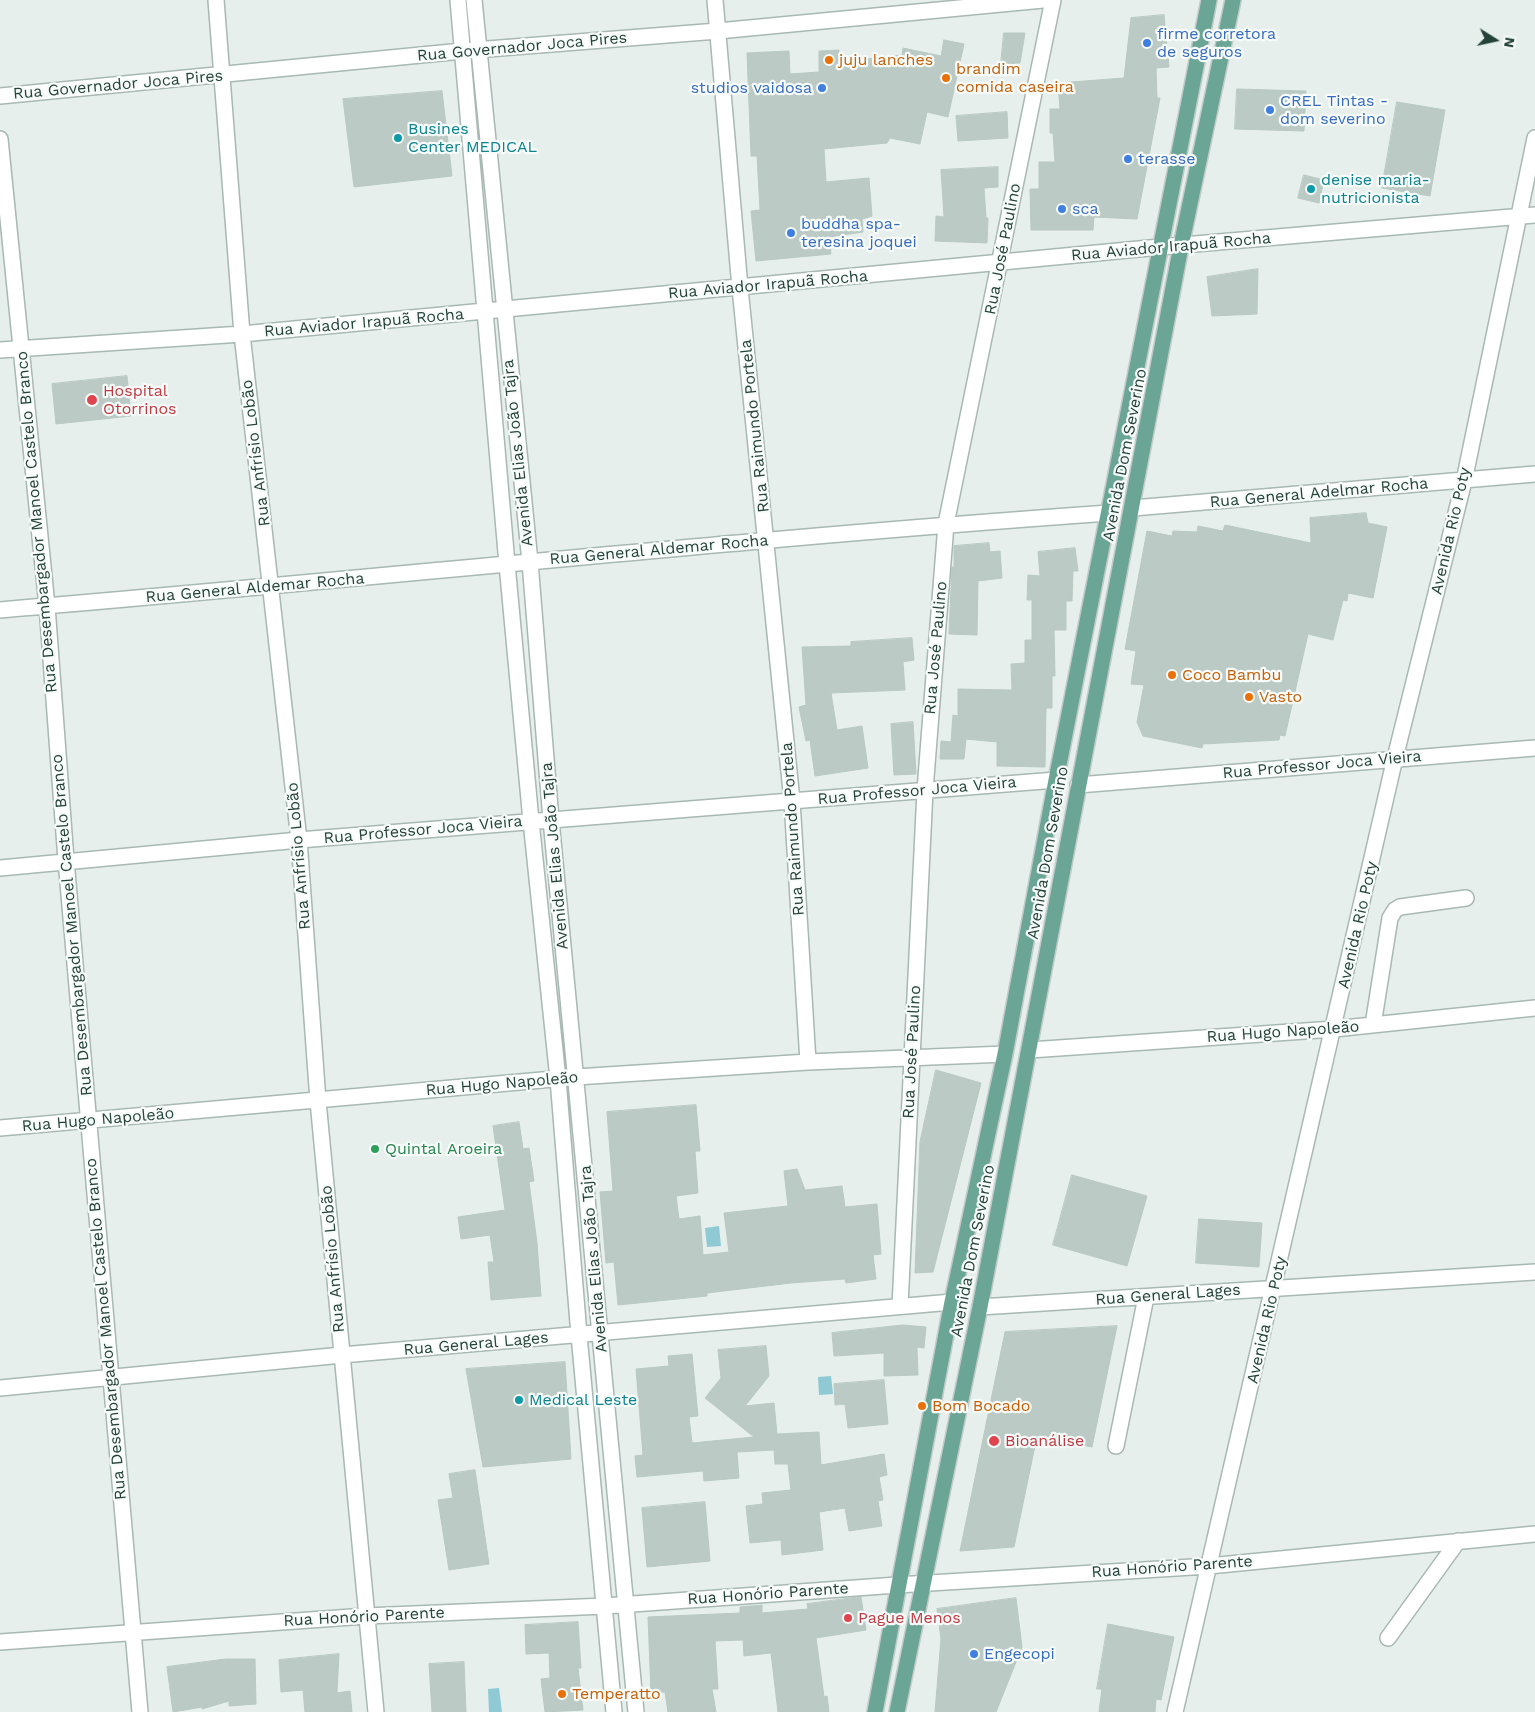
<!DOCTYPE html>
<html>
<head>
<meta charset="utf-8">
<style>
	body { margin:0 }
	#map { position:relative; width:1535px; height:1712px; overflow:hidden; background:#e6efeb; font-family:"Work Sans",sans-serif }
	canvas { display:block }
	.north { position:absolute; left:1470px; top:15px; width:50px; height:50px; -webkit-text-stroke:4px #f7fbf9; paint-order:stroke; rotate:100deg; font-size:14px; font-weight:700; line-height:20px; text-align:center; color:#24423a }
	.north::after { content:''; display:block; margin:auto; width:18px; height:22px; background:#24423a; clip-path:polygon(50% 0,100% 100%,50% 72%,0 100%) }
</style>
</head>
<body>
<div id="map">
<canvas width="1535" height="1712"></canvas>
<div class="north">N</div>
</div>
<script>
const g = document.querySelector('canvas').getContext('2d');
g.lineJoin = 'round';
function fillPath(path, color) {
  g.fillStyle = color;
  g.fill(path, 'evenodd');
}
function trace(path, color, width, dash) {
  g.strokeStyle = color;
  g.lineWidth = width;
  g.lineCap = dash ? 'butt' : 'round';
  g.setLineDash(dash || []);
  g.stroke(path);
}
function write(font, color, halo, rows, align = 'center') {
  g.font = font + ' "Work Sans",sans-serif';
  g.lineWidth = 4.5;
  g.setLineDash([]);
  g.textBaseline = 'middle';
  g.strokeStyle = halo;
  g.fillStyle = color;
  for (const [text, x, y, turn = 0] of rows) {
    g.save();
    g.translate(x, y);
    g.rotate((+turn || 0) * Math.PI / 180);
    g.textAlign = isNaN(turn) ? turn : align;
    if (halo) g.strokeText(text, 0, 0);
    g.fillText(text, 0, 0);
    g.restore();
  }
}
const water = new Path2D(`
	M719 1226 721 1246 707 1247 705 1228Z
	M831 1376 833 1394 819 1395 818 1377Z
	M499 1688 502 1712H489L488 1689Z`);
const building = new Path2D(`
	M1164 15 1169 67 1156 68 1157 98H1160L1137 219 1094 217 1093 230H1031L1030 189H1039V162H1055L1053 133H1050V109H1060L1058 83 1124 78 1131 18Z
	M1004 33H1025L1020 63 1001 64Z
	M944 40 964 44 948 117 927 112 920 144 890 138 887 143 824 149 826 182 869 178 872 216 862 219 863 232 829 237 831 254 756 261 751 211 760 210 757 156H751L747 53 789 51 790 74 819 72V51L839 50V62L902 55 903 48 941 56Z
	M1237 89 1306 91 1304 131 1235 129Z
	M442 91 452 176 354 187 343 99Z
	M1397 102 1445 110 1430 196 1382 188Z
	M1007 112 1008 138 958 141 956 116Z
	M998 167V187L984 188 986 218H988L987 243 935 241 936 216 944 217 941 170Z
	M1304 175 1324 180 1319 203 1298 198Z
	M1258 269 1257 314 1212 316 1207 277Z
	M127 376 131 416 56 424 52 384Z
	M1366 513 1368 523 1387 527 1373 598 1348 593 1347 601 1343 600 1333 640 1308 634 1285 736 1280 735 1279 740 1203 744 1202 748 1143 736 1137 722 1144 685 1131 684 1136 651 1125 649 1147 531 1172 536 1173 531 1197 532 1198 526 1223 531 1225 525 1311 543 1310 518Z
	M989 543 990 552 1000 551 1002 578 978 581 977 635 949 634 952 567H954V546Z
	M1075 548 1078 571H1073L1072 601H1066V630H1054L1055 676H1052V708H1046L1045 767 997 766V742L966 739 964 759H940L941 741 951 742 953 715 958 716V689L1012 690 1011 664 1025 663V640H1032V600H1027L1028 575 1040 576 1038 552Z
	M912 638 914 660 903 662 905 690 831 693 837 730 862 726 868 768 815 776 810 740 806 741 799 707 806 705 802 647 851 646V642Z
	M913 722 916 774 894 775 891 724Z
	M936 1070 981 1083 933 1272 915 1273 920 1142Z
	M696 1105 700 1151H695L698 1193 676 1196 679 1219 700 1216 703 1255 729 1252 724 1213 788 1206 784 1171 797 1169 805 1190 842 1186 845 1207 877 1204 881 1254 873 1255 876 1279 846 1283 845 1279 791 1283 707 1293V1296L618 1305 614 1262 606 1263 600 1192 613 1191 607 1112Z
	M519 1122 523 1149 529 1148 534 1181 529 1182 537 1243 541 1296 491 1300 488 1262H494L490 1235 461 1239 458 1217 505 1210 493 1126Z
	M1072 1175 1147 1196 1127 1266 1053 1245Z
	M1199 1219 1262 1223 1259 1267 1196 1263Z
	M903 1325 926 1327 924 1348 917 1347 918 1375 884 1376V1353L834 1356 832 1333Z
	M1117 1326 1092 1447 1037 1436 1014 1547 960 1551 1005 1332Z
	M766 1346 769 1376 745 1406 774 1403 777 1434 819 1432 821 1465 884 1454 887 1475 879 1477 883 1500 878 1501 882 1526 849 1531 845 1508 819 1512 823 1550 782 1555 781 1540 750 1543 746 1506 763 1504 762 1493 791 1490 788 1464H775L774 1450 737 1452 739 1478 704 1481 703 1471 637 1477 635 1456 643 1455 636 1369 669 1366 668 1356 692 1354 698 1416 689 1417 692 1443 754 1437 705 1398 721 1378 718 1350Z
	M565 1362 571 1459 483 1467 466 1369Z
	M884 1380 888 1424 848 1428 845 1404 835 1405 834 1384Z
	M475 1470 489 1564 449 1570 438 1500 453 1498 449 1474Z
	M705 1502 710 1561 647 1567 642 1508Z
	M861 1597 866 1630 816 1638 824 1697 827 1696 829 1712H778L771 1653 744 1656 743 1640 715 1641 718 1689H712L716 1712H668L665 1692 651 1693 648 1617 740 1613V1607L762 1605V1613L808 1609 807 1604Z
	M1016 1598 1022 1647 996 1712H935L941 1639 937 1609Z
	M578 1622 581 1668H578L583 1710 545 1712 541 1679 550 1678 549 1653 526 1654 525 1625Z
	M1108 1624 1174 1637 1161 1700 1156 1699 1155 1712H1099L1102 1689H1097Z
	M339 1654 337 1693 350 1691 352 1712H305L303 1690 281 1692 279 1660Z
	M226 1659H255L256 1704 229 1706V1701L202 1709V1707L173 1712 167 1667Z
	M464 1662 466 1712H432L429 1664Z`);
const minor = new Path2D(`
	M216 0 242 334 299 840 318 1101 376 1712
	M458 0 507 564 531 821 558 1079 579 1335 614 1712
	M474 0 530 562 551 820 636 1712
	M715 0 740 288 792 801 808 1062
	M0 96 462 51 718 31 1043 0
	M0 139 47 606 66 860 140 1712
	M0 350 242 334 1160 247 1535 215
	M1133 508 1535 474
	M0 610C370 579 738 539 1109 513
	M1078 785 1535 748
	M0 868 299 840 1056 780
	M1373 1025 1390 918 1395 910 1400 907 1466 898
	M1030 1050 1334 1029 1535 1008
	M0 1128 576 1077 808 1062 1005 1054
	M900 1306 925 790 946 524 1053 0
	M980 1307 1535 1272
	M0 1388 342 1355 952 1302
	M1116 1446 1146 1297
	M1388 1638 1458 1541
	M0 1642 366 1616 605 1606 897 1585 1209 1566 1535 1534
	M1175 1712 1395 758 1464 481 1535 138`);
const major = new Path2D(`
	M875 1712 952 1302 1005 1054 1056 780 1209 0
	M897 1712 980 1307 1181 246 1233 0`);
const markers = [
	[1147,43,5,"#3f7fe0"],
	[829,60,5,"#e8710a"],
	[946,78,5,"#e8710a"],
	[822,88,5,"#3f7fe0"],
	[1270,110,5,"#3f7fe0"],
	[398,138,5,"#0f9aa8"],
	[1128,159,5,"#3f7fe0"],
	[1311,189,5,"#0f9aa8"],
	[1062,209,5,"#3f7fe0"],
	[791,233,5,"#3f7fe0"],
	[92,400,6,"#e0444e"],
	[1172,675,5,"#e8710a"],
	[1249,697,5,"#e8710a"],
	[375,1149,5,"#2e9e5b"],
	[519,1400,5,"#0f9aa8"],
	[922,1406,5,"#e8710a"],
	[994,1441,6,"#e0444e"],
	[848,1618,5,"#e0444e"],
	[974,1654,5,"#3f7fe0"],
	[562,1694,5,"#e8710a"]
];
const shopNames = [
	["firme corretora",1157,34],
	["de seguros",1157,52],
	["studios vaidosa",812,88,"right"],
	["CREL Tintas -",1280,101],
	["dom severino",1280,119],
	["terasse",1138,159],
	["sca",1072,209],
	["buddha spa-",801,224],
	["teresina joquei",801,242],
	["Engecopi",984,1654]
];
const streetNames = [
	["Rua Governador Joca Pires",522,47,-5],
	["Rua Governador Joca Pires",118,85,-5],
	["Rua Aviador Irapuã Rocha",1171,247,-5],
	["Rua José Paulino",1003,249,-79],
	["Rua Aviador Irapuã Rocha",768,285,-5],
	["Rua Aviador Irapuã Rocha",364,323,-5],
	["Rua Raimundo Portela",755,426,-96],
	["Rua Anfrísio Lobão",256,453,-97],
	["Avenida Elias João Tajra",518,453,-96],
	["Avenida Dom Severino",1125,455,-79],
	["Rua General Adelmar Rocha",1319,493,-5],
	["Rua Desembargador Manoel Castelo Branco",37,522,-95],
	["Avenida Rio Poty",1451,531,-77],
	["Rua General Aldemar Rocha",659,550,-5],
	["Rua General Aldemar Rocha",255,588,-5],
	["Rua José Paulino",936,648,-85],
	["Rua Professor Joca Vieira",1322,765,-5],
	["Rua Professor Joca Vieira",917,791,-5],
	["Rua Raimundo Portela",793,829,-94],
	["Rua Professor Joca Vieira",423,830,-5],
	["Avenida Dom Severino",1048,853,-80],
	["Rua Anfrísio Lobão",299,856,-95],
	["Avenida Elias João Tajra",555,856,-95],
	["Rua Desembargador Manoel Castelo Branco",72,925,-95],
	["Avenida Rio Poty",1358,925,-77],
	["Rua Hugo Napoleão",1283,1032,-4],
	["Rua José Paulino",912,1052,-87],
	["Rua Hugo Napoleão",502,1084,-5],
	["Rua Hugo Napoleão",98,1120,-5],
	["Avenida Dom Severino",973,1251,-79],
	["Rua Anfrísio Lobão",333,1259,-95],
	["Avenida Elias João Tajra",594,1259,-95],
	["Rua General Lages",1168,1295,-4],
	["Avenida Rio Poty",1267,1320,-77],
	["Rua Desembargador Manoel Castelo Branco",106,1329,-95],
	["Rua General Lages",476,1344,-5],
	["Rua Honório Parente",1172,1567,-4],
	["Rua Honório Parente",768,1594,-4],
	["Rua Honório Parente",364,1617,-3]
];
const foodNames = [
	["juju lanches",839,60],
	["brandim",956,69],
	["comida caseira",956,87],
	["Coco Bambu",1182,675],
	["Vasto",1259,697],
	["Bom Bocado",932,1406],
	["Temperatto",572,1694]
];
const cultureNames = [
	["Busines",408,129],
	["Center MEDICAL",408,147],
	["denise maria-",1321,180],
	["nutricionista",1321,198],
	["Medical Leste",529,1400]
];
const healthNames = [
	["Hospital",103,391],
	["Otorrinos",103,409],
	["Bioanálise",1005,1441],
	["Pague Menos",858,1618]
];
const leisureNames = [
	["Quintal Aroeira",385,1149]
];
fillPath(water, '#8ec9d4');
fillPath(building, '#bbcac4');
trace(building, '#b8c9c2', 1);
trace(minor, '#a8b8b2', 18);
trace(major, '#c2cac8', 18);
trace(minor, '#fff', 15);
trace(major, '#6aa596', 15);
for (const [x, y, r, color] of markers) {
  const dot = new Path2D();
  dot.arc(x, y, r, 0, 2 * Math.PI);
  g.fillStyle = color;
  g.fill(dot);
  trace(dot, '#f7fbf9', 2);
}
write('16px', '#366cbe', '#f7fbf9', shopNames, 'left');
write('16px', '#24423a', '#f7fbf9', streetNames);
write('16px', '#c56008', '#f7fbf9', foodNames, 'left');
write('16px', '#0d838f', '#f7fbf9', cultureNames, 'left');
write('16px', '#be3a42', '#f7fbf9', healthNames, 'left');
write('16px', '#27864d', '#f7fbf9', leisureNames, 'left');
</script>
</body>
</html>
